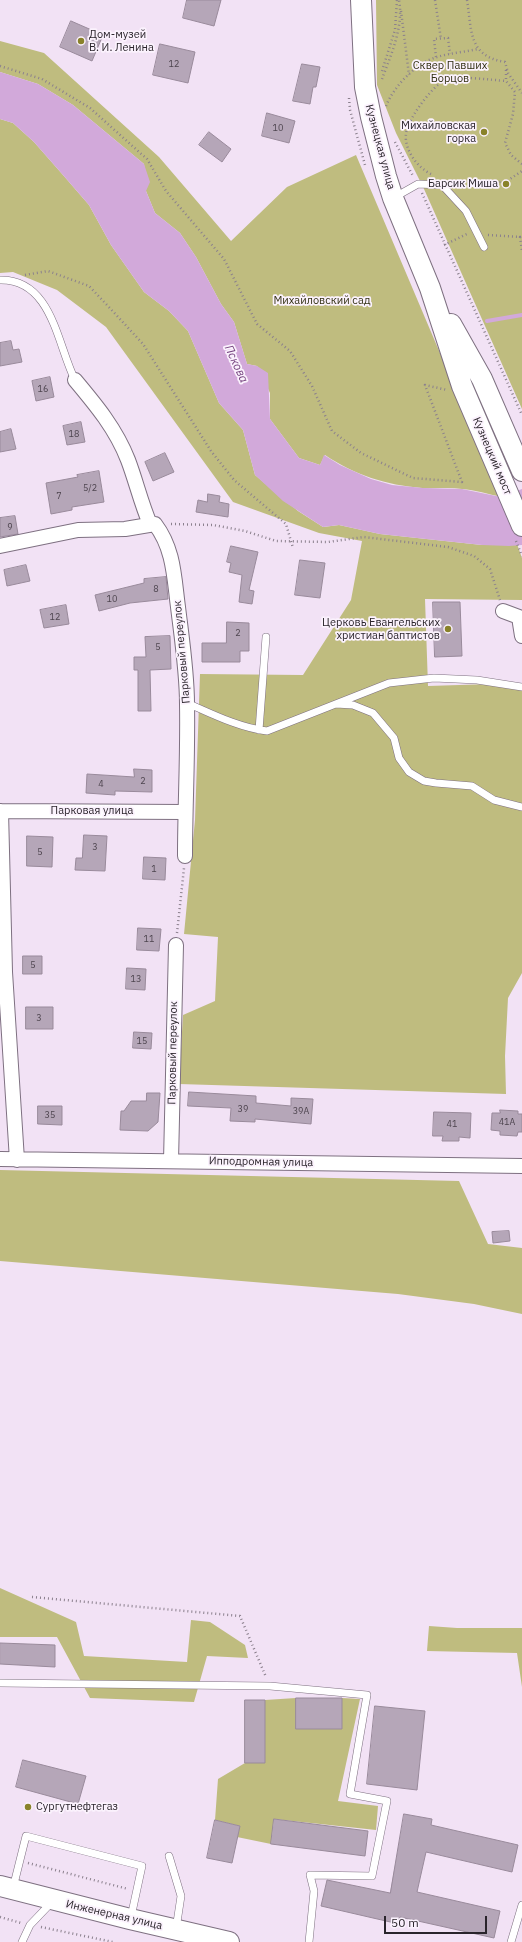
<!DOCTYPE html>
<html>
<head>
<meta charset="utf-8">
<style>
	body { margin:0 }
	#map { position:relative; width:522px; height:1942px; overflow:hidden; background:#f2e2f5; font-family:"IBM Plex Sans",sans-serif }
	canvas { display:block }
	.scale { position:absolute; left:384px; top:1916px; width:103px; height:18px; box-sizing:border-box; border:2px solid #2a242b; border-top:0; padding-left:5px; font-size:12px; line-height:14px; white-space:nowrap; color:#2a242b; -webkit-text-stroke:3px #fbf2fd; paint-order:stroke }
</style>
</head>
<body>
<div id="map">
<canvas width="522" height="1942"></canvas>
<div class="scale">50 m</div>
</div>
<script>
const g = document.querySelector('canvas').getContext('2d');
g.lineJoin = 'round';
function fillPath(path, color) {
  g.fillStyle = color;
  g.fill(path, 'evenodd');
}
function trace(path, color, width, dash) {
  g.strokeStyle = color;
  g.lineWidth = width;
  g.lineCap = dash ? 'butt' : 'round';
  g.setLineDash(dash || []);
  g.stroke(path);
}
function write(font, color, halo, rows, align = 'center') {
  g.font = font + ' "IBM Plex Sans",sans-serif';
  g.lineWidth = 3.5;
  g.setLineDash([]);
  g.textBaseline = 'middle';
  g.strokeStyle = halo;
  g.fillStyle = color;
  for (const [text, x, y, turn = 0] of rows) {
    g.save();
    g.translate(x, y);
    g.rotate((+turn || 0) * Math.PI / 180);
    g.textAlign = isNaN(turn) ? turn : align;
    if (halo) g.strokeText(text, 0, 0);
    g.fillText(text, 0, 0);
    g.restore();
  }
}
const green = new Path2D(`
	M376 0H522V409L424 189 396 133 377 85Z
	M0 41 44 53 159 157 231 241 287 187 356 155 501 497C489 494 475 490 462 489 449 487 436 489 422 488 386 485 355 475 325 455L320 465 299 458 270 419V393L257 366 247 364 234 322 221 304 196 257 180 233 155 213 146 191 144 164 73 105 38 84 0 72Z
	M0 119 13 123 34 142 63 175 89 205 111 245 144 292 169 311 188 331 219 403 243 430 255 475 298 511 323 527 339 525 380 534 482 545 517 544 522 558V600L425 599 428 686 522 683V973L508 998 505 1056 506 1094 179 1084 183 1015 215 1001 218 937 184 934 195 820 200 674 303 675 351 600 362 541 319 533 233 502 106 327 57 290 13 272 0 273Z
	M0 1170 459 1181 488 1244 522 1248V1314L474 1304 398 1294 0 1261Z
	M0 1588 76 1622 84 1656 187 1662 191 1620 210 1622 245 1645 248 1658 207 1656 194 1702 90 1698 57 1637H0Z
	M429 1626 457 1628H522V1687L517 1653 427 1651Z
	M296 1698V1729L342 1728V1698L360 1699 338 1801 378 1806 376 1830 274 1819 271 1844 237 1837 240 1826 215 1820 218 1779 245 1763H265V1700Z`);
const water = new Path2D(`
	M0 72 38 84 73 105 144 164 150 182 146 191 155 213 180 233 196 257 221 304 234 322 247 364 257 366 268 373 270 419 299 458 320 465 324 455 340 465 371 479 392 485 423 488 462 489 501 497 522 489V545L509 546 482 545 380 534 339 525 323 527 283 501 255 475 243 430 219 403 188 331 169 311 144 292 111 245 89 205 63 175 34 142 13 123 0 119Z`);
const stream = new Path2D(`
	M487 321 522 315`);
const building = new Path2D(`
	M187 0H221L214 26 183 18Z
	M71 21 103 35 92 61 60 47Z
	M160 44 195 52 188 83 153 75Z
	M302 64 320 67 316 87H313L310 104 293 101Z
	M267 113 295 121 289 143 262 136Z
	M209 132 231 149 222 162 199 145Z
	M11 341 13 350 19 349 22 362 0 366V343Z
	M50 377 54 397 36 401 32 381Z
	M81 422 85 442 67 445 63 426Z
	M11 429 16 449 0 452V432Z
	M165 453 174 472 153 481 145 462Z
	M99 471 104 502 72 507V510L51 514 46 483 78 477 77 475Z
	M208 494 220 496 219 502 229 504 228 517 196 512 198 500 207 502Z
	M15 516 18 534 0 537V518Z
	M231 546 258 552 249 590 254 591 252 604 239 602 242 575 229 572 231 563 227 562Z
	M300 560 325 563 320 598 295 595Z
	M26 565 30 581 7 586 4 570Z
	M166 577 168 599 130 603 99 611 95 595 144 583V579Z
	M433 602H460L462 656 435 657Z
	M66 605 69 624 44 628 40 610Z
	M227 622 249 623V651H240V662H202V643H226Z
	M170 636 171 669 150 670 151 711H138V670H134V657H146L145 637Z
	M134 769 152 770V792L115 791V795L86 793 87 774 134 777Z
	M84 835 107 836 105 871 75 870 76 858H82Z
	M27 836 53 837 52 867 27 866Z
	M144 857 166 858 165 880 143 879Z
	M138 928 161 929 159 951 137 950Z
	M23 956H42V974H23Z
	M127 968 146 969 145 990 126 989Z
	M26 1007H53V1029H26Z
	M134 1032 152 1033 151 1049 133 1048Z
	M189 1092 256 1096V1103L291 1106V1098L313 1099 311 1124 255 1119V1122L230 1121 231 1108 188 1106Z
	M147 1093H160L158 1122 148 1131 120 1130 121 1111H124L131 1101H146Z
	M38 1106H62V1125L38 1124Z
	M500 1110 518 1111V1114H522V1132H518L517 1136 500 1135V1131L491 1130 492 1113H500Z
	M434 1112 471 1113 470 1138 459 1137V1141H442L443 1136H433Z
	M509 1231 510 1241 493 1243 492 1232Z
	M0 1643 55 1645V1667L0 1664Z
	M296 1698H342V1729H296Z
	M245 1700H265V1763H245Z
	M375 1706 425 1711 417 1790 367 1784Z
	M23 1760 86 1776 78 1804 16 1787Z
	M404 1814 432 1819 431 1825 518 1845 512 1872 426 1852 417 1892 500 1911 494 1938 400 1917 399 1924 321 1906 327 1880 390 1893Z
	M274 1819 368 1831 365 1856 271 1844Z
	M215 1820 240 1826 232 1863 207 1858Z`);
const path = new Path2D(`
	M435 0 441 39
	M467 0C472 31 468 56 505 62L508 73 522 93
	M401 11 409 75
	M436 57 434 39 448 38 450 54
	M0 66 42 79 90 108 147 159 166 191 224 259 257 324 290 351 312 386 332 431 361 453 413 478 462 482 425 385 447 390
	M506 70V81L515 92 513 114 505 143 511 155 522 164
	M382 71 395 30 397 0
	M382 79C391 55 404 26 399 0
	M349 98 350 110 365 165
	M386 106C394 86 416 63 437 57 450 53 465 52 478 49
	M395 142 413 176
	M431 174C418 168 404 150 406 134 407 120 432 86 445 80 455 75 492 80 506 81
	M452 181 477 185 507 181 522 171
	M422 193 522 415
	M488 235 522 237H520L522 251
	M444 245 467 234
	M25 275 48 271 89 286 107 305 143 344 211 451 234 480 286 524 293 548
	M171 524 213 525 245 531 276 541 328 542 364 537 448 547 474 556 490 569 500 600
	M516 541 522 556
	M177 933 184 868
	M32 1597 240 1616 266 1677
	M28 1863 128 1889
	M0 1917 21 1923
	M41 1927 113 1942`);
const lane = new Path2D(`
	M395 197 418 184 442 185 466 211 484 247
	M0 280C52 279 57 344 75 380
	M187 703C212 714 240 728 267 731L389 683 434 678 477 680 522 687
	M336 704 353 705 373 713 394 738 399 758 409 772 424 781 436 783 472 786 494 800 522 807
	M259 730 266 637
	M0 1683 270 1686 367 1695 350 1794 387 1801 372 1876 310 1875 314 1891 309 1942
	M169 1856 181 1896 176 1929
	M13 1888 26 1836 142 1866 131 1917
	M22 1942 30 1925 52 1902
	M511 1942 522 1905`);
const street = new Path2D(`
	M75 380C96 405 116 429 128 460 136 481 141 503 150 524
	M0 546 78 530 125 529 155 524C174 549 174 577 178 607 182 640 187 672 187 704 188 755 185 805 185 856
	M503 611 519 617 522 636
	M0 811 185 812
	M1 811 5 972 17 1160
	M0 1159 522 1166
	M171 1161 176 945`);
const secondary = new Path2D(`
	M361 0 365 87 371 117 386 176 393 198 430 288 462 386 522 526
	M451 324 482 379 522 471
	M0 1886 130 1919 229 1942`);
const markers = [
	[81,41,4,"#89822a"],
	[484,132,4,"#89822a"],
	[506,184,4,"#89822a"],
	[448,629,4,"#89822a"],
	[28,1807,4,"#89822a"]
];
const numberNames = [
	["12",174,64],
	["10",278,128],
	["16",43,389],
	["18",74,434],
	["5/2",90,488],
	["7",59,496],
	["9",10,527],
	["8",156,589],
	["10",112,599],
	["12",55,617],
	["2",238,633],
	["5",158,647],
	["2",143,781],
	["4",101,784],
	["3",95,847],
	["5",40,852],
	["1",154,869],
	["11",149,939],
	["5",33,965],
	["13",136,979],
	["3",39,1018],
	["15",142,1041],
	["39",243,1109],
	["39А",301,1111],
	["35",50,1115],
	["41А",507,1122],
	["41",452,1124]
];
const poiNames = [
	["Дом-музей",89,35,"left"],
	["В. И. Ленина",89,48,"left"],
	["Михайловская",476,126],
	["горка",476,139],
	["Барсик Миша",498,184],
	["Церковь Евангельских",440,623],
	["христиан баптистов",440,636],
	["Сургутнефтегаз",36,1807,"left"]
];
const parkNames = [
	["Сквер Павших",450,66],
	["Борцов",450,79],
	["Михайловский сад",322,301]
];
const streetNames = [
	["Кузнецкая улица",380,147,75],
	["Кузнецкий мост",492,456,67],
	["Парковый переулок",182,652,-95],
	["Парковая улица",92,811],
	["Парковый переулок",173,1053,-89],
	["Ипподромная улица",261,1162,1],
	["Инженерная улица",114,1915,13]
];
const waterNames = [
	["Пскова",236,364,65]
];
fillPath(green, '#bfbc7f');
fillPath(water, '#d2a9da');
trace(stream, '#d2a9da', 4);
fillPath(building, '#b5a6b8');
trace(building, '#998a9b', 1);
trace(lane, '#7e7081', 8);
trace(street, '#7e7081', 16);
trace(secondary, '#7e7081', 22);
trace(path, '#8b808d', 2.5, [1, 3]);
trace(lane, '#fff', 7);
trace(street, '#fff', 14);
trace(secondary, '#fff', 20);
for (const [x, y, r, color] of markers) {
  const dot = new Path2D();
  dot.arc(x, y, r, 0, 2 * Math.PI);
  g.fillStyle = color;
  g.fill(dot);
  trace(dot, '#fbf2fd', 1.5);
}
write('9px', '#4d444e', null, numberNames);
write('11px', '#2a242b', '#fbf2fd', poiNames, 'right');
write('11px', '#312f12', '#fbf2fd', parkNames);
write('11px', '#2a242b', '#fbf2fd', streetNames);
write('italic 12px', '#723f7c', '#fbf2fd', waterNames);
</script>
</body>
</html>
